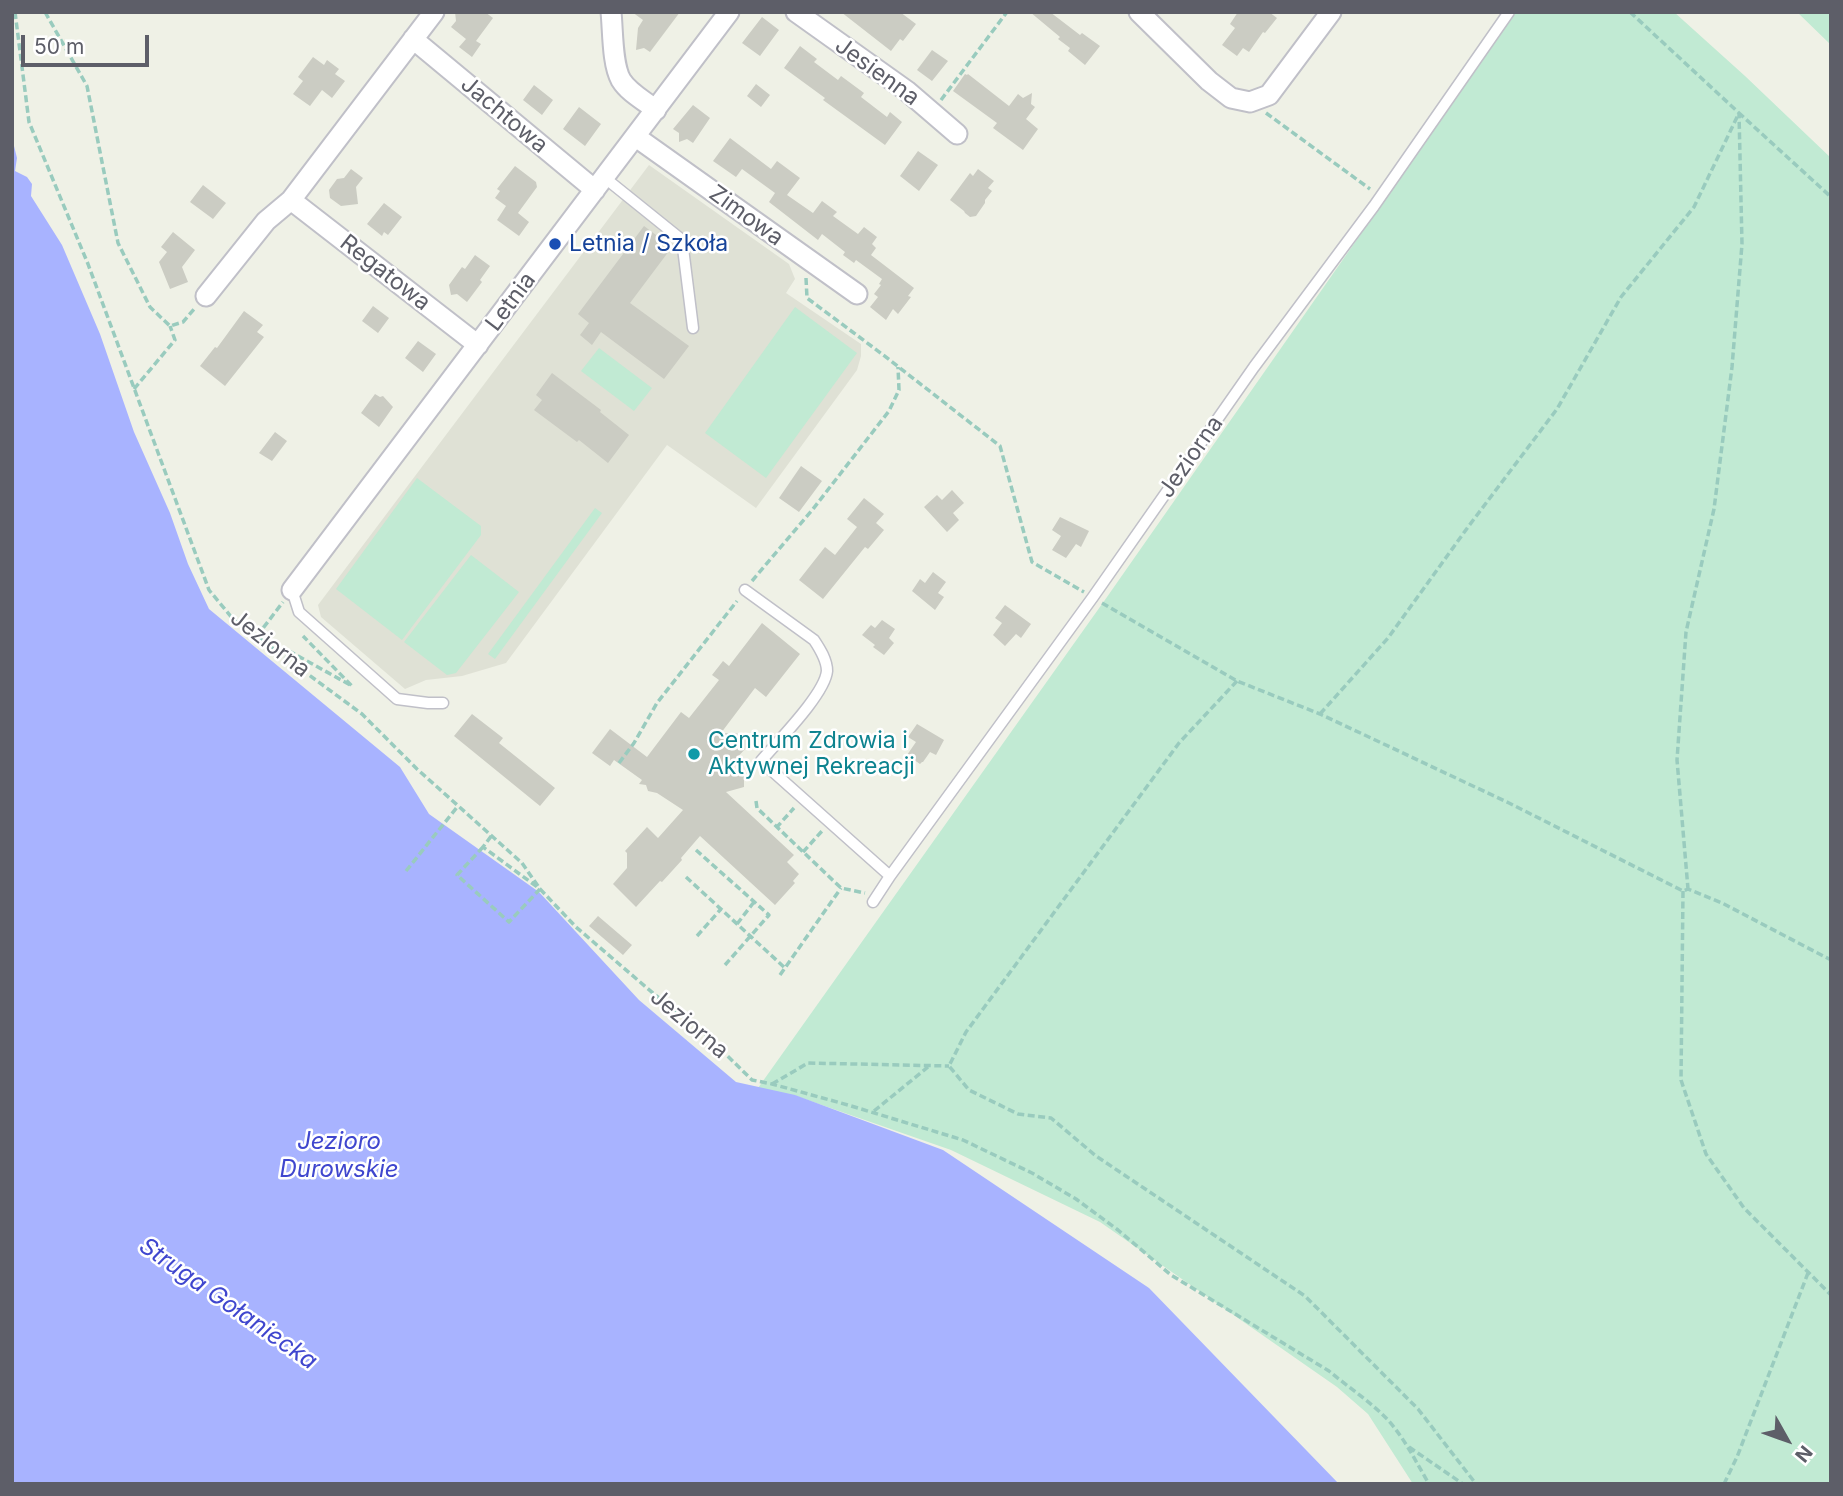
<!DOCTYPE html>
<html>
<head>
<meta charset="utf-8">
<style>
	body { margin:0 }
	#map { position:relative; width:1843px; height:1496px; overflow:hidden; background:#eff1e6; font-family:Inter,sans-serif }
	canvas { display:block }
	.frame { position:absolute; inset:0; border:14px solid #5d5e68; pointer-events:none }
	.north { position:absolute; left:1752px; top:1405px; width:70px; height:70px; -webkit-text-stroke:5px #fff; paint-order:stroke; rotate:130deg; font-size:19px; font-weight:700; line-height:28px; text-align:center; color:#5d5e68 }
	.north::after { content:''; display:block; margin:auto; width:24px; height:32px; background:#5d5e68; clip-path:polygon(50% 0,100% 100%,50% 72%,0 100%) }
	.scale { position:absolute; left:21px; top:35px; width:128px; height:32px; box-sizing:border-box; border:4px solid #5d5e68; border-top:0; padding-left:9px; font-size:21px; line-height:24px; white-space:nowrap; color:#5d5e68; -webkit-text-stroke:5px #fff; paint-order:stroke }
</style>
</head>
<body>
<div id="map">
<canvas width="1843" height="1496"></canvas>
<div class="frame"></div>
<div class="north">N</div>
<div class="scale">50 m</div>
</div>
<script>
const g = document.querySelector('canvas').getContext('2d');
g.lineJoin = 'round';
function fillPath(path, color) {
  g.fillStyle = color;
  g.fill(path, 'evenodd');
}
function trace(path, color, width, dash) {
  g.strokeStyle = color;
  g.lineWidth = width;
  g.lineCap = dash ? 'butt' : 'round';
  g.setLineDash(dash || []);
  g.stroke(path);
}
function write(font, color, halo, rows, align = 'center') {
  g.font = font + ' Inter,sans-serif';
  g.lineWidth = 5;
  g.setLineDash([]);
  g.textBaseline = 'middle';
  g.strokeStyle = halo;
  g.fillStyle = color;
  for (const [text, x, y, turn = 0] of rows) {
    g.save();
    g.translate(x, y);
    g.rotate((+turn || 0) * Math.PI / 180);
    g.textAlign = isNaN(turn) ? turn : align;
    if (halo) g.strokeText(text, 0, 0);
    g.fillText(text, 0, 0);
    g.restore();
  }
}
const education = new Path2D(`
	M649 165 789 264 795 279 786 293 861 344V356L857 370 756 508 667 445 506 663 462 676 426 680 405 689 321 617 318 605Z`);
const green = new Path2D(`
	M1516 12H1674L1745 76 1831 158V1484H1413L1368 1414 1337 1387 1100 1222 951 1150 796 1096 758 1088 1107 597Z
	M1797 12H1831V45Z
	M795 307 857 353 766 478 705 433Z
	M599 348 652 388 634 411 581 371Z
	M417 478 481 526V535L402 640 336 589Z
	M595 508 602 513 495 659 488 654Z
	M471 555 519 592 456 673 447 675 404 642Z`);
const water = new Path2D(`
	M12 138 17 158 15 171 27 177 32 184 31 196 62 245 100 334 134 432 170 513 188 564 209 609 400 767 429 814 539 892 639 1000 736 1082 795 1095 943 1150 1149 1288 1339 1484H12Z`);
const building = new Path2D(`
	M455 12H485L493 18 476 41 481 44 472 57 459 47 466 39 451 27 456 21Z
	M632 12H680L650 52 644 48 636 50 638 28 643 20Z
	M841 12H900L916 24 903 41 900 39 891 51Z
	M1030 12H1050L1080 35 1082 33 1100 46 1085 65 1068 51 1070 48 1058 39 1060 37Z
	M1238 12H1269L1277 18 1265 33 1263 32 1249 52 1243 48 1237 56 1222 45 1235 28 1230 24Z
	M762 17 779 30 760 56 742 43Z
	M800 46 817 59 814 62 838 80 841 76 864 93 861 97 887 117 890 112 902 122 885 145 823 100 825 98 784 68Z
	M932 50 948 61 932 81 917 70Z
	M313 57 324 65 327 60 339 69 335 74 345 81 332 98 322 90 310 106 293 94 303 81 298 77Z
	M965 74 967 75 968 74 1009 106 1018 94 1023 98 1032 93 1031 104 1035 107 1026 119 1038 129 1023 150 993 128 997 123 953 91Z
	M756 84 770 95 761 107 747 96Z
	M534 85 553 100 542 115 523 100Z
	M693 105 710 118 693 143 687 139 679 142V133L673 129Z
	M579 107 601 124 585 146 563 129Z
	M730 138 771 169 777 161 800 178 787 195 813 213 822 201 837 212 833 216 858 234 864 227 877 237 872 244 876 248 871 255 914 288 908 296 911 297 898 314 893 309 886 320 870 307 878 297 874 294 881 285 879 284 882 279 856 260 854 263 843 255 845 252 822 234 818 240 769 202 775 193 742 169 736 177 713 161Z
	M918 151 938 165 919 191 900 176Z
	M515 166 536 182 537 187 518 213 529 222 519 236 497 220 506 206 495 198 500 191 497 189Z
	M351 169 363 178 356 187 358 204 341 206 330 198 329 190 337 179 344 178Z
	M978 169 994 181 988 188 992 191 985 200V203L976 216 970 217 965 213 964 211 950 200 970 173 973 176Z
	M203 185 226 203 213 219 190 202Z
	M384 203 402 217 388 235 384 232 382 236 367 224Z
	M644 226 672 247 630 303 689 346 664 379 601 332 592 345 580 335 589 323 578 314Z
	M173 232 195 250 182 267 188 282 170 289 159 262 167 252 161 247Z
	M475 255 490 266 480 280 482 282 467 302 457 294 451 295 449 285 462 267 465 269Z
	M373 306 389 318 378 333 362 321Z
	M244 311 263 325 257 332 264 337 225 386 200 366 215 347 217 348Z
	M418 341 436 354 423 372 405 358Z
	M552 373 601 410 600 412 629 435 608 463 579 440 577 442 534 410 542 400 536 395Z
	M375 394 380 397 383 396 393 407 379 427 361 413Z
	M275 432 287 441 272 461 259 453Z
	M801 466 822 481 799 512 779 498Z
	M952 490 964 503 953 513 959 520 947 532 924 507 937 495 942 500Z
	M864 498 884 514 876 523 884 530 868 549 865 547 823 599 799 580 825 547 835 555 857 527 847 519Z
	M1060 517 1089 531 1081 547 1076 544 1066 558 1052 550 1061 536 1052 530Z
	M933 572 946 582 938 593 944 597 935 610 912 591 920 579 925 583Z
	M1005 605 1031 624 1021 638 1016 634 1005 646 993 635 1002 623 995 618Z
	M882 620 895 629 889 638 894 643 884 655 873 647 875 645 862 635 871 625 875 628Z
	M762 623 800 654 766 697 755 688 721 733 747 734 750 737 751 743 723 772 744 776V787L726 792 794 855 787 862 799 874 793 881 795 883 775 905 700 836 681 858 682 860 662 882 660 881 636 907 613 884 627 868V853L625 851 647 827 658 838 683 810 657 793 648 791 646 785 639 784 642 780 614 760 610 766 592 753 610 729 647 757 681 712 689 718 719 680 712 675 723 661 729 666Z
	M472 714 503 738 499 743 555 788 540 806 454 736Z
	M917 724 944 740 936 755 930 752 923 762H922L920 764 907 755 916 742 908 737Z
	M598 916 632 945 623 955 589 926Z`);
const path = new Path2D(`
	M15 12 29 122 88 264 209 590 233 619 362 714 417 769 522 863 540 889 576 927 654 994 698 1027 752 1080 772 1084 848 1105 963 1140 1032 1173 1076 1199 1118 1230 1171 1275 1329 1371C1348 1387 1371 1402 1388 1420 1405 1439 1416 1462 1429 1484
	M45 12 87 86 118 243 150 307 170 326 183 322 195 308
	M1630 12 1739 113 1742 244 1732 367 1714 509 1686 632 1677 760 1688 889
	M941 100 1007 12
	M1266 113 1370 189
	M806 278 807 298 882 354 1000 446 1032 562 1084 592
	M134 389 175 340 170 326
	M752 581 813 509 889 411 899 390 898 367
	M1102 603 1237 681 1320 714 1509 803 1683 891 1688 889 1722 903 1831 960
	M257 636 283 602
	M278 652 289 651 352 686 303 636
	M1237 681 1179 743 966 1032 949 1066 969 1090 1018 1114 1051 1118 1096 1156 1305 1296 1418 1409 1476 1484
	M1320 714 1388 638 1468 527 1557 409 1621 297 1694 207 1739 113 1831 197
	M619 763 634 743 657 703 737 601
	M756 801 757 808 841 888 865 893
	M776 828 794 808
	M483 847 457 875 509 922 540 889 483 847 492 835
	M696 850 769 915 725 965
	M803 852 822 831
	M406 871 458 806
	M686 877 785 968
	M1683 891 1681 1080 1706 1154 1744 1208 1831 1295
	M737 924 754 902
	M697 936 721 909
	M780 975 841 888
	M772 1084 808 1063 949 1066
	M874 1111 928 1067
	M1409 1447 1463 1484
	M1724 1484 1737 1457 1808 1273`);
const lane = new Path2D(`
	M605 178 682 240 693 328
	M292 590 299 612 397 699 428 703H443
	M745 590 814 640C820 649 827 660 827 671 825 694 777 742 761 761L890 876
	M873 902 890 876 1093 597 1254 367 1374 206 1509 12`);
const street = new Path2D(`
	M611 12C613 31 612 64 621 80 629 93 645 101 656 110
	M796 12 907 91 957 134
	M1139 12 1209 81 1231 98 1250 102 1269 95 1331 12
	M413 39 595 190
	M636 137 857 294
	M291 200 478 345
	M206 296 266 221 291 200 434 12
	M292 590 729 12`);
const markers = [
	[555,244,7,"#1a4fb4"],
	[694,754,7,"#0f9aa8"]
];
const streetNames = [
	["Jesienna",877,72,36],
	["Jachtowa",504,115,40],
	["Zimowa",746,216,36],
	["Regatowa",385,273,38],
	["Letnia",511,302,-53],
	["Jeziorna",1191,457,-55],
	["Jeziorna",270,644,38],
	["Jeziorna",689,1024,40]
];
const transitNames = [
	["Letnia / Szkoła",569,244]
];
const cultureNames = [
	["Centrum Zdrowia i",708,741],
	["Aktywnej Rekreacji",708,767]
];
const waterNames = [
	["Jezioro",339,1142],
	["Durowskie",339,1170],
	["Struga Gołaniecka",228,1304,35]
];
fillPath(education, '#dfe1d5');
fillPath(green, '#c1ead3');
fillPath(water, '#a8b3ff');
fillPath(building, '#cbccc3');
trace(lane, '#c0c0c8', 13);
trace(street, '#c0c0c8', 23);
trace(path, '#99cbbe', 3.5, [7, 3.5]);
trace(lane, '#fff', 10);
trace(street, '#fff', 19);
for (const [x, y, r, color] of markers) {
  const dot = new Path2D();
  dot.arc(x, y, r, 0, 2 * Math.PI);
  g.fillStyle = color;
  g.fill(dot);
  trace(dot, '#fff', 2.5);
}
write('23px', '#5d5e68', '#fff', streetNames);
write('23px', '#164399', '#fff', transitNames, 'left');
write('23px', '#0d838f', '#fff', cultureNames, 'left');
write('italic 24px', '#3f46ce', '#fff', waterNames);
</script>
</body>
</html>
